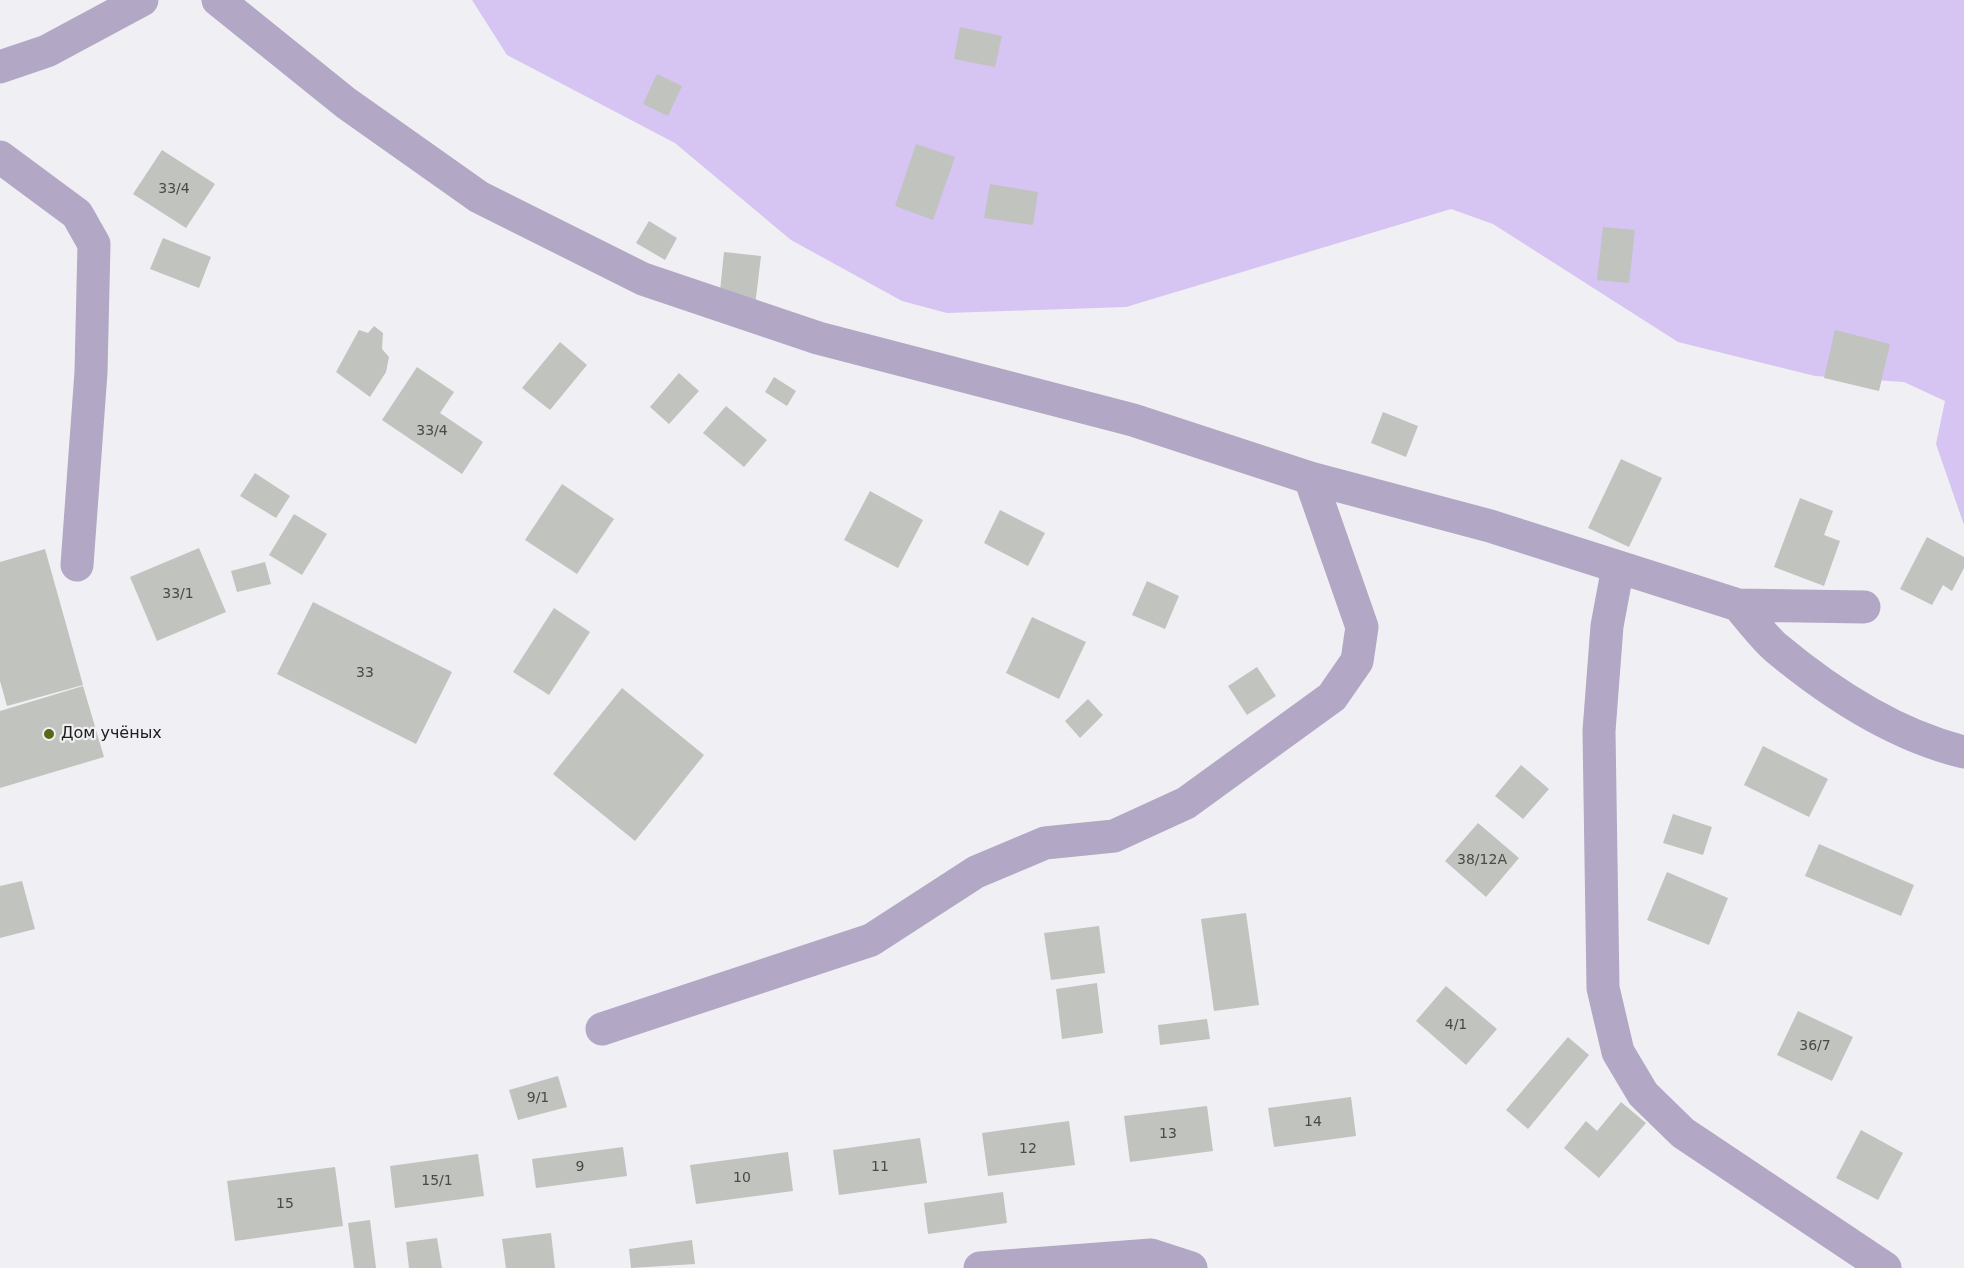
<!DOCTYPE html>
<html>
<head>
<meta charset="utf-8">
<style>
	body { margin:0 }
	canvas { display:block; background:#f0eff3 }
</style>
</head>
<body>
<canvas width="1964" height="1268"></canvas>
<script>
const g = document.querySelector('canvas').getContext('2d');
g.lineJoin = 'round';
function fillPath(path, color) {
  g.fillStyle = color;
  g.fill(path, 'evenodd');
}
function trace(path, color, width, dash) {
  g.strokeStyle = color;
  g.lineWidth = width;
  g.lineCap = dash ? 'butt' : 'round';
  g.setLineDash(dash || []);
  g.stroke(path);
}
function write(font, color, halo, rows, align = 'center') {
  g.font = font + ' "DejaVu Sans",sans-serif';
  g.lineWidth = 4.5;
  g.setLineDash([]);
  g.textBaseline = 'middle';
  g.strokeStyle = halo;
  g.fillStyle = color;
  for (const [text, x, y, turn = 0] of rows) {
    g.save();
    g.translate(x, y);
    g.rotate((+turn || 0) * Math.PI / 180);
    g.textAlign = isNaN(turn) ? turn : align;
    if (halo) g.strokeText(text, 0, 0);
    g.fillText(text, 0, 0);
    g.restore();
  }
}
const green = new Path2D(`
	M472 0H1964V525L1936 444 1945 401 1904 382 1815 376 1678 342 1493 224 1451 209 1126 307 947 313 902 301 791 240 675 143 507 55Z`);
const building = new Path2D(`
	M960 27 1002 36 995 67 954 59Z
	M657 74 682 86 668 116 643 104Z
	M916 144 955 157 933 220 895 206Z
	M162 150 215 184 186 228 133 194Z
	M990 184 1038 192 1033 225 984 218Z
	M649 221 677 238 665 260 636 243Z
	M1603 227 1635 230 1629 283 1597 280Z
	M163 238 211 257 199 288 150 269Z
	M724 252 761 256 755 306 719 301Z
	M374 326 383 333 382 349 389 357 386 372 370 397 336 372 359 330 368 333Z
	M1835 330 1890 344 1879 391 1824 378Z
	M560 342 587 365 550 410 522 388Z
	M417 367 454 392 440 413 483 442 462 474 382 420Z
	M679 373 699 391 669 424 650 407Z
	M774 377 796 391 787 406 765 392Z
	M726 406 767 440 744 467 703 433Z
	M1383 412 1418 426 1406 457 1371 443Z
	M1621 459 1662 478 1629 547 1588 528Z
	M255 473 290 496 276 518 240 496Z
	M562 484 614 519 577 574 525 540Z
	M870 491 923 520 898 568 844 540Z
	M1800 498 1833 511 1824 535 1840 541 1824 586 1774 567Z
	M1000 510 1045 533 1028 566 984 543Z
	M294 514 327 534 302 575 269 555Z
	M1927 537 1964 557V568L1952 591 1943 585 1932 605 1900 589Z
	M199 548 226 612 157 641 130 577Z
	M45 549 83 685 7 706 0 681V562Z
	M265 562 271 584 237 592 231 571Z
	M1147 581 1179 596 1165 629 1132 615Z
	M313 602 452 672 416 744 277 674Z
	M554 608 590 632 549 695 513 672Z
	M1032 617 1086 642 1059 699 1006 673Z
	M1257 667 1276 696 1247 715 1228 686Z
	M83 686 104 757 0 788V711Z
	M622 688 704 755 635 841 553 774Z
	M1088 699 1103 715 1080 738 1065 721Z
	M1763 746 1828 779 1809 817 1744 785Z
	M1521 765 1549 789 1523 819 1495 796Z
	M1673 814 1712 827 1703 855 1663 843Z
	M1478 823 1519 858 1486 897 1445 861Z
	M1819 844 1914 885 1901 916 1805 876Z
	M1667 872 1728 898 1709 945 1647 920Z
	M22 881 35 929 0 938V886Z
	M1246 913 1259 1005 1214 1011 1201 919Z
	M1099 926 1105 973 1051 980 1044 933Z
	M1097 983 1103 1033 1062 1039 1056 989Z
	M1446 986 1497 1029 1466 1065 1416 1021Z
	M1798 1011 1853 1037 1832 1081 1777 1055Z
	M1207 1019 1210 1039 1160 1045 1158 1025Z
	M1568 1037 1589 1055 1528 1129 1506 1110Z
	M558 1076 567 1107 518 1120 509 1090Z
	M1351 1097 1356 1136 1274 1147 1268 1108Z
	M1621 1102 1646 1123 1599 1178 1564 1148 1586 1121 1597 1131Z
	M1207 1106 1213 1151 1130 1162 1124 1116Z
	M1069 1121 1075 1165 988 1176 982 1133Z
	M1861 1130 1903 1153 1878 1200 1836 1178Z
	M920 1138 927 1183 839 1195 833 1150Z
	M623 1147 627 1176 536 1188 532 1159Z
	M788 1152 793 1191 696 1204 690 1165Z
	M478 1154 484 1196 395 1208 390 1166Z
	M335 1167 343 1226 235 1241 227 1181Z
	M1003 1192 1007 1223 928 1234 924 1203Z
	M370 1220 376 1268H354L348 1223Z
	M551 1233 555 1268H506L502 1239Z
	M437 1238 442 1268H409L406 1242Z
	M692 1240 695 1264 631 1268 629 1249Z`);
const minor = new Path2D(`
	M218 0 346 103 479 197 643 279 818 338 1133 420 1310 478 1490 526 1738 605 1864 607
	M0 67 47 51 142 0
	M0 157 77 214 94 244 91 372 77 565
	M1618 567 1607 626 1599 731 1603 988 1618 1052 1643 1094 1683 1133 1885 1268
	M1738 605C1750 619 1762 635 1775 647 1830 693 1894 735 1964 752
	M602 1029 871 940 976 872 1045 843 1114 836 1186 803 1332 697 1357 661 1362 627 1310 478
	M980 1268 1151 1255 1191 1268`);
const markers = [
	[49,734,6,"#546a19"]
];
const numberNames = [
	["33/4",174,189],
	["33/4",432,431],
	["33/1",178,594],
	["33",365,673],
	["38/12А",1482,860],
	["4/1",1456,1025],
	["36/7",1815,1046],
	["9/1",538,1098],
	["14",1313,1122],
	["13",1168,1134],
	["12",1028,1149],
	["9",580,1167],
	["11",880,1167],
	["10",742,1178],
	["15/1",437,1181],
	["15",285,1204]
];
const poiNames = [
	["Дом учёных",61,734]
];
fillPath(green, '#d6c4f3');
fillPath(building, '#c1c3bf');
trace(minor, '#b2a7c4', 33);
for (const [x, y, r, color] of markers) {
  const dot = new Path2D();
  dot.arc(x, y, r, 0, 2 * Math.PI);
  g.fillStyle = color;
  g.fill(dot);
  trace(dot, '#f0eff3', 2);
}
write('14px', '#484948', null, numberNames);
write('16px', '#202021', '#f0eff3', poiNames, 'left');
</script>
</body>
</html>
